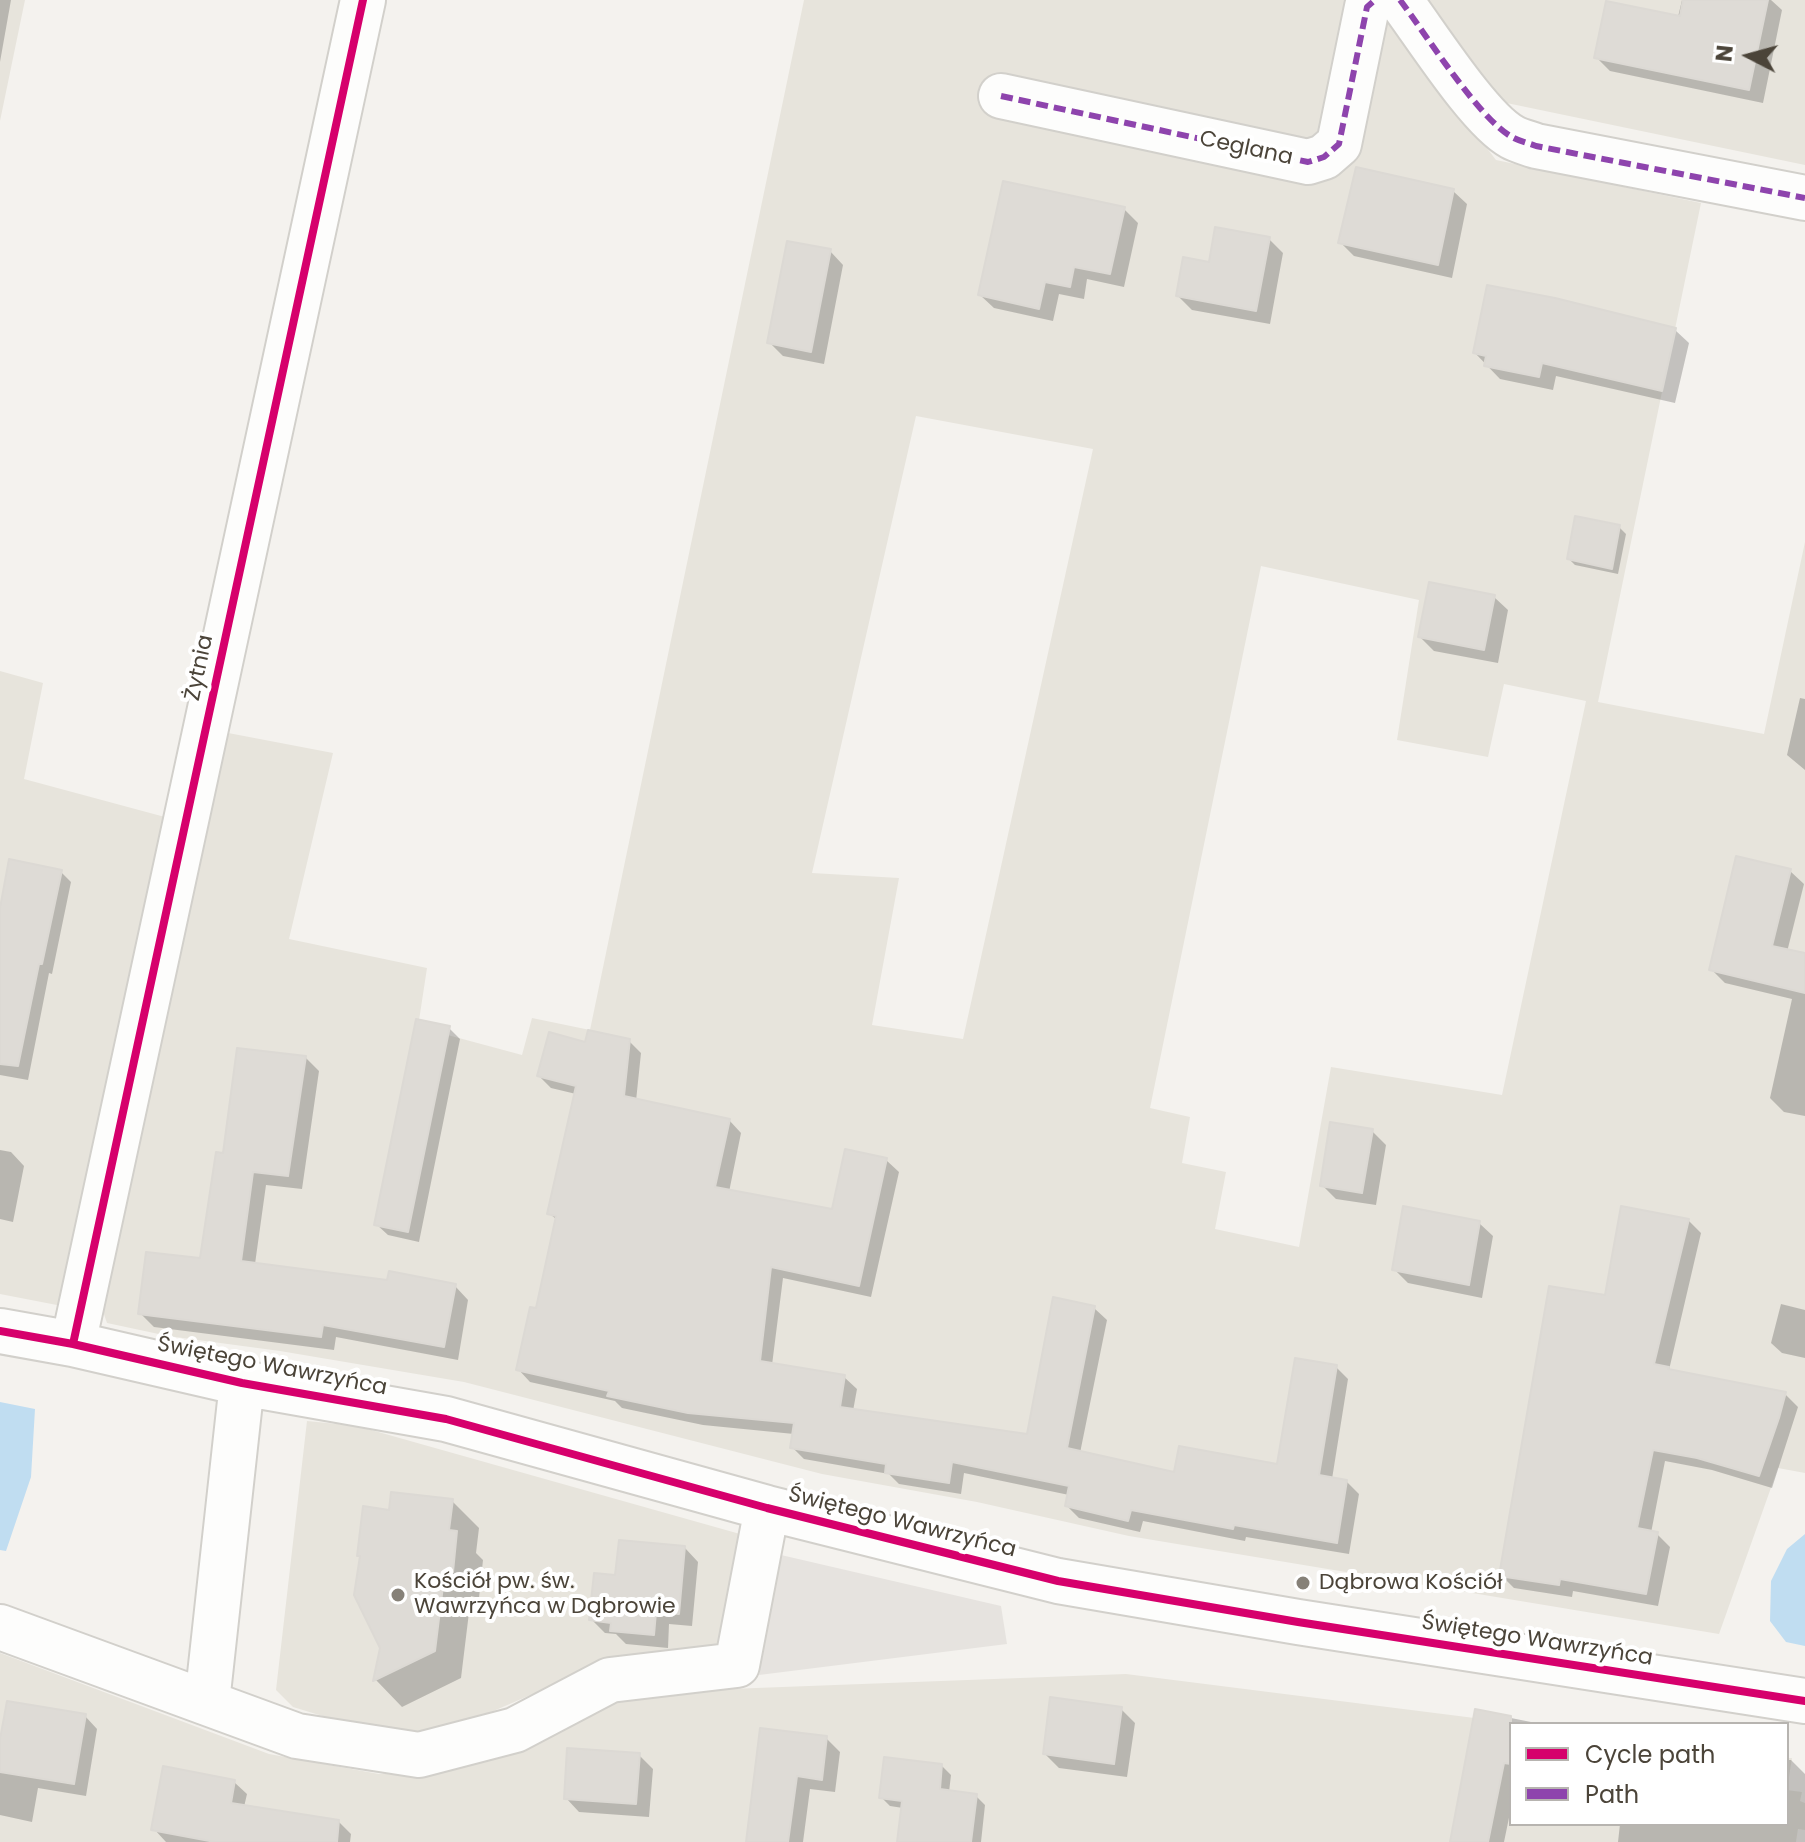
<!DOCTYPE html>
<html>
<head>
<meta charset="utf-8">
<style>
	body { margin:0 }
	#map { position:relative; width:1805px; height:1842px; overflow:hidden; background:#f4f2ee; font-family:Poppins,sans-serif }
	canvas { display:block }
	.legend { position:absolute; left:1509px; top:1722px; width:280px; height:104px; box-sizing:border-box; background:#fff; border:2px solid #b7b4b0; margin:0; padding:10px 14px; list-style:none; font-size:24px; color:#4b4439 }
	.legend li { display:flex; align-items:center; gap:16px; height:40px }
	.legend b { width:40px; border:2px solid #b7b4b0 }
	.north { position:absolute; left:1709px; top:16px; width:80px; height:80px; -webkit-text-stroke:6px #fff; paint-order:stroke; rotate:276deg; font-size:22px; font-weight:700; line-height:32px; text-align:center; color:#4b4439 }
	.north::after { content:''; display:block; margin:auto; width:28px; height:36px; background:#4b4439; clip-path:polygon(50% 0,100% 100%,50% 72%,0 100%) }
</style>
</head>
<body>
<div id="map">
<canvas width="1805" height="1842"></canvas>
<ul class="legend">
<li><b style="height:10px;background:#d6006c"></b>Cycle path</li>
<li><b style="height:10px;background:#8e44ad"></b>Path</li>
</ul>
<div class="north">N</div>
</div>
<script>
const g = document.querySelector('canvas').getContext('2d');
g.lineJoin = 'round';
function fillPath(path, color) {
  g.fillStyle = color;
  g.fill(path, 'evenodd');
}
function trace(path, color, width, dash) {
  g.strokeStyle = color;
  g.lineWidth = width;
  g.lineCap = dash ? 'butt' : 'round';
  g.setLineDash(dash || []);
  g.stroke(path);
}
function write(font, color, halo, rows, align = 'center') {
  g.font = font + ' Poppins,sans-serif';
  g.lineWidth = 8;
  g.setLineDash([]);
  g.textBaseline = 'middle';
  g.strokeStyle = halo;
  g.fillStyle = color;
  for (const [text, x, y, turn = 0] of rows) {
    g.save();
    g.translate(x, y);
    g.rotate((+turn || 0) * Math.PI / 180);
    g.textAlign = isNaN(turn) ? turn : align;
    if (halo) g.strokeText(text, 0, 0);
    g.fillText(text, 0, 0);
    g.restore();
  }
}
const residential = new Path2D(`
	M0 0H25L0 121Z
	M804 0H1373L1496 160 1701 203 1598 702 1764 734 1805 542V1473L1778 1468 1719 1634 1129 1536 977 1502 822 1474 464 1382 280 1351 168 1336 107 1323 98 1297 223 732 333 753 289 939 427 968 418 1027 522 1055 532 1018 590 1030ZM916 416 1093 449 963 1039 872 1025 899 878 812 873ZM1261 566 1419 600 1397 740 1488 757 1504 684 1586 701 1502 1095 1331 1067 1299 1247 1215 1229 1226 1172 1182 1163 1190 1117 1150 1108Z
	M1420 0H1805V165L1497 101Z
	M0 671 43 683 24 779 176 820 62 1306 0 1294Z
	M307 1421 357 1426 740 1534 723 1647 595 1667 452 1729 385 1735 293 1707 276 1690Z
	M0 1653 269 1754 379 1774 456 1769 525 1743 624 1693 1126 1674 1522 1724H1511V1824H1787V1758H1792L1787 1790 1802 1792 1800 1801 1805 1803V1830L1798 1829 1796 1842H0Z`);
const parking = new Path2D(`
	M781 1555 1001 1606 1007 1644 759 1675Z`);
const water = new Path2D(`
	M0 1402 35 1409 31 1477 6 1551 0 1550Z
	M1805 1534V1646L1786 1642 1770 1621 1771 1581 1787 1549Z`);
const shadow = new Path2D(`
	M0 0H11L0 62Z
	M1682 0H1771L1782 10 1763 103 1610 71 1596 57 1678 17Z
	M1453 191 1467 204 1452 278 1354 256 1340 242Z
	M1124 209 1138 223 1124 287 1087 279 1084 299 1059 294 1053 321 994 308 980 295Z
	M1269 239 1283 253 1270 324 1192 310 1178 296 1211 264Z
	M830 251 843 265 824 364 783 356 769 342Z
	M1675 330 1689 343 1675 403 1556 376 1553 390 1500 379 1475 353Z
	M1619 527 1626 534 1618 574 1575 565 1569 559Z
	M1494 597 1508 610 1498 663 1434 651 1420 637Z
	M1800 698 1805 699V770L1787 755Z
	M1790 871 1804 884 1787 952 1805 955V1116L1784 1112 1770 1098 1792 999 1725 983 1711 969Z
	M61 872 71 882 52 974 49 973 28 1080 0 1075V919Z
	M449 1028 460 1039 419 1242 388 1235 376 1224Z
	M629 1041 641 1053 636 1101 729 1120 741 1133 729 1192 834 1212 886 1160 899 1172 871 1297 783 1278 772 1365 844 1377 857 1389 853 1411 1029 1436 1094 1308 1107 1320 1080 1453 1175 1474 1279 1466 1336 1367 1348 1379 1332 1479 1346 1481 1359 1494 1349 1554 1246 1537 1245 1541 1143 1521 1140 1532 1079 1518 1067 1506 1069 1495 964 1473 961 1494 899 1484 889 1474 804 1459 792 1447 794 1434 703 1425 622 1408 615 1401 530 1382 518 1369 537 1310 557 1220 549 1213 576 1094 551 1088 539 1076 587 1045Z
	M305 1057 319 1071 302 1189 266 1185 255 1264 388 1282 455 1286 468 1300 458 1360 336 1337 334 1350 154 1327 140 1313 202 1260 224 1155Z
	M1372 1131 1386 1145 1376 1205 1336 1199 1322 1185Z
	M0 1150 11 1152 24 1166 13 1222 0 1219Z
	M1688 1220 1701 1233 1669 1370 1785 1394 1798 1407 1772 1488 1712 1470 1665 1461 1651 1533 1657 1534 1670 1547 1658 1606 1573 1591 1572 1597 1514 1588 1501 1575 1607 1298Z
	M1479 1223 1493 1236 1482 1298 1408 1283 1394 1269Z
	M1781 1304 1805 1310V1358L1782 1353 1771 1343Z
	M452 1501 479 1528 476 1553 483 1560 479 1598 471 1596 461 1678 402 1707 376 1680 382 1647Z
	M685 1548 698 1562 692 1626 669 1624 668 1648 626 1644 616 1634 605 1633 591 1619 617 1577Z
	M1121 1709 1135 1723 1127 1777 1059 1768 1045 1754Z
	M1476 1711 1541 1724H1511V1808L1504 1842H1453Z
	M85 1716 97 1729 86 1796 38 1788 32 1822 0 1815V1737Z
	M762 1731 826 1738 840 1752 835 1792 810 1789 803 1842H748Z
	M639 1755 653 1769 649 1817 579 1812 566 1798Z
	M1787 1760H1791L1805 1774V1842H1618L1620 1824H1787Z
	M941 1765 951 1775 949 1792 976 1796 985 1805 981 1842H899L903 1808 890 1806 881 1797Z
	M234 1782 247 1794 244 1807 339 1822 351 1834 350 1842H166L154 1829Z`);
const building = new Path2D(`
	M1683 0H1768L1749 90 1594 58 1606 1 1680 16Z
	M1356 167 1454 189 1438 265 1338 243Z
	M1003 181 1125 207 1110 274 1074 267 1070 287 1045 282 1039 309 978 295Z
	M1215 227 1270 237 1256 311 1176 296 1183 257 1209 262Z
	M787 241 831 249 811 352 767 343Z
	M1487 285 1555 298 1676 328 1662 391 1542 363 1539 377 1484 366 1486 356 1473 353Z
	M1575 516 1620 525 1612 569 1567 559Z
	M1429 582 1495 595 1484 650 1418 637Z
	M1736 856 1791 869 1772 946 1805 953V993L1709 970Z
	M9 859 62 870 42 964H39L18 1066 0 1064V908Z
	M416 1019 450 1026 408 1232 374 1225Z
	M588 1030 630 1039 624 1096 730 1119 715 1187 832 1209 845 1149 887 1158 859 1286 771 1267 760 1361 845 1375 840 1407 1027 1434 1053 1297 1095 1306 1067 1448 1174 1472 1179 1446 1277 1464 1295 1358 1337 1365 1319 1475 1347 1480 1337 1543 1234 1525 1233 1529 1131 1510 1128 1521 1065 1506 1069 1486 952 1462 949 1483 885 1473 886 1464 790 1448 794 1423 688 1413 607 1396 609 1391 516 1370 530 1307 536 1308 556 1216 547 1214 576 1086 537 1076 549 1032 585 1042Z
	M237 1048 306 1056 288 1176 253 1172 241 1261 387 1280 389 1271 456 1284 444 1347 323 1325 321 1337 138 1314 146 1252 200 1258 216 1152 223 1153Z
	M1330 1122 1373 1129 1362 1193 1320 1186Z
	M1403 1206 1480 1221 1469 1285 1392 1270Z
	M1621 1206 1689 1219 1654 1364 1669 1367 1668 1369 1786 1392 1779 1418 1759 1476 1697 1458 1653 1450 1637 1528 1658 1532 1646 1594 1560 1579 1559 1585 1499 1576 1549 1286 1605 1295Z
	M391 1492 453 1499 449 1530 457 1531 453 1572 445 1570 435 1651 373 1681 380 1648 354 1595 360 1556H357L363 1506 389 1510Z
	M619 1540 685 1546 679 1614 656 1612 654 1635 610 1631 611 1623 589 1620 594 1573 615 1575Z
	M1050 1697 1122 1707 1114 1764 1043 1754Z
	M7 1701 86 1714 74 1784 0 1772V1739Z
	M1475 1709 1511 1716V1764L1504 1763 1488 1842H1450Z
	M760 1728 827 1736 822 1780 797 1776 788 1842H746Z
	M567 1748 640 1753 636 1804 564 1799Z
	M884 1757 942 1764 940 1789 977 1794 971 1842H897L902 1801 879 1798Z
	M163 1766 235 1780 231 1803 339 1820 337 1842H215L151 1830Z`);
const minor = new Path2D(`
	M1400 0C1425 33 1479 119 1512 137 1519 141 1528 143 1536 146L1805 198
	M1001 96 1308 162 1324 157 1339 144 1367 7 1375 0
	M0 1331 73 1344 242 1383 446 1419 767 1508 1058 1581 1298 1622 1805 1701
	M73 1344 363 0
	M0 1627 297 1736 419 1755 515 1730 610 1680 737 1665 767 1508
	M207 1702 242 1383`);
const quiet = new Path2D(`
	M1400 0C1425 33 1479 119 1512 137 1519 141 1528 143 1536 146L1805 198
	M1001 96 1308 162 1324 157 1339 144 1367 7 1375 0`);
const cycleway = new Path2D(`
	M0 1331 73 1344 242 1383 446 1419 767 1508 1058 1581 1298 1622 1805 1701
	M73 1344 363 0`);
const markers = [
	[1303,1583,8,"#868178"],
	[398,1595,8,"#868178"]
];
const streetNames = [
	["Ceglana",1246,149,12],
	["Żytnia",200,668,-78],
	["Świętego Wawrzyńca",272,1367,11],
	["Świętego Wawrzyńca",902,1523,14],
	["Świętego Wawrzyńca",1537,1641,9]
];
const poiNames = [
	["Kościół pw. św.",414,1582],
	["Wawrzyńca w Dąbrowie",414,1607],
	["Dąbrowa Kościół",1319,1583]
];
fillPath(residential, '#e7e4dc');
fillPath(parking, '#e6e3df');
fillPath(water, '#c0ddf1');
fillPath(shadow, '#0003');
fillPath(building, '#dedbd6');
trace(building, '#dcd9d4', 2);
trace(minor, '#d2d0cb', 48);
trace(minor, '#fdfdfc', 44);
trace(quiet, '#8e44ad', 6, [12, 6]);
trace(cycleway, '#d6006c', 8);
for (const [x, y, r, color] of markers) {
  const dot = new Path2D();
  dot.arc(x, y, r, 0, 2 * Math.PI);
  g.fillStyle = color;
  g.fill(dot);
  trace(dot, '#fff', 3);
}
write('22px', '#4b4439', '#fff', streetNames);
write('22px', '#4b4439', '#fff', poiNames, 'left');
</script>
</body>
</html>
